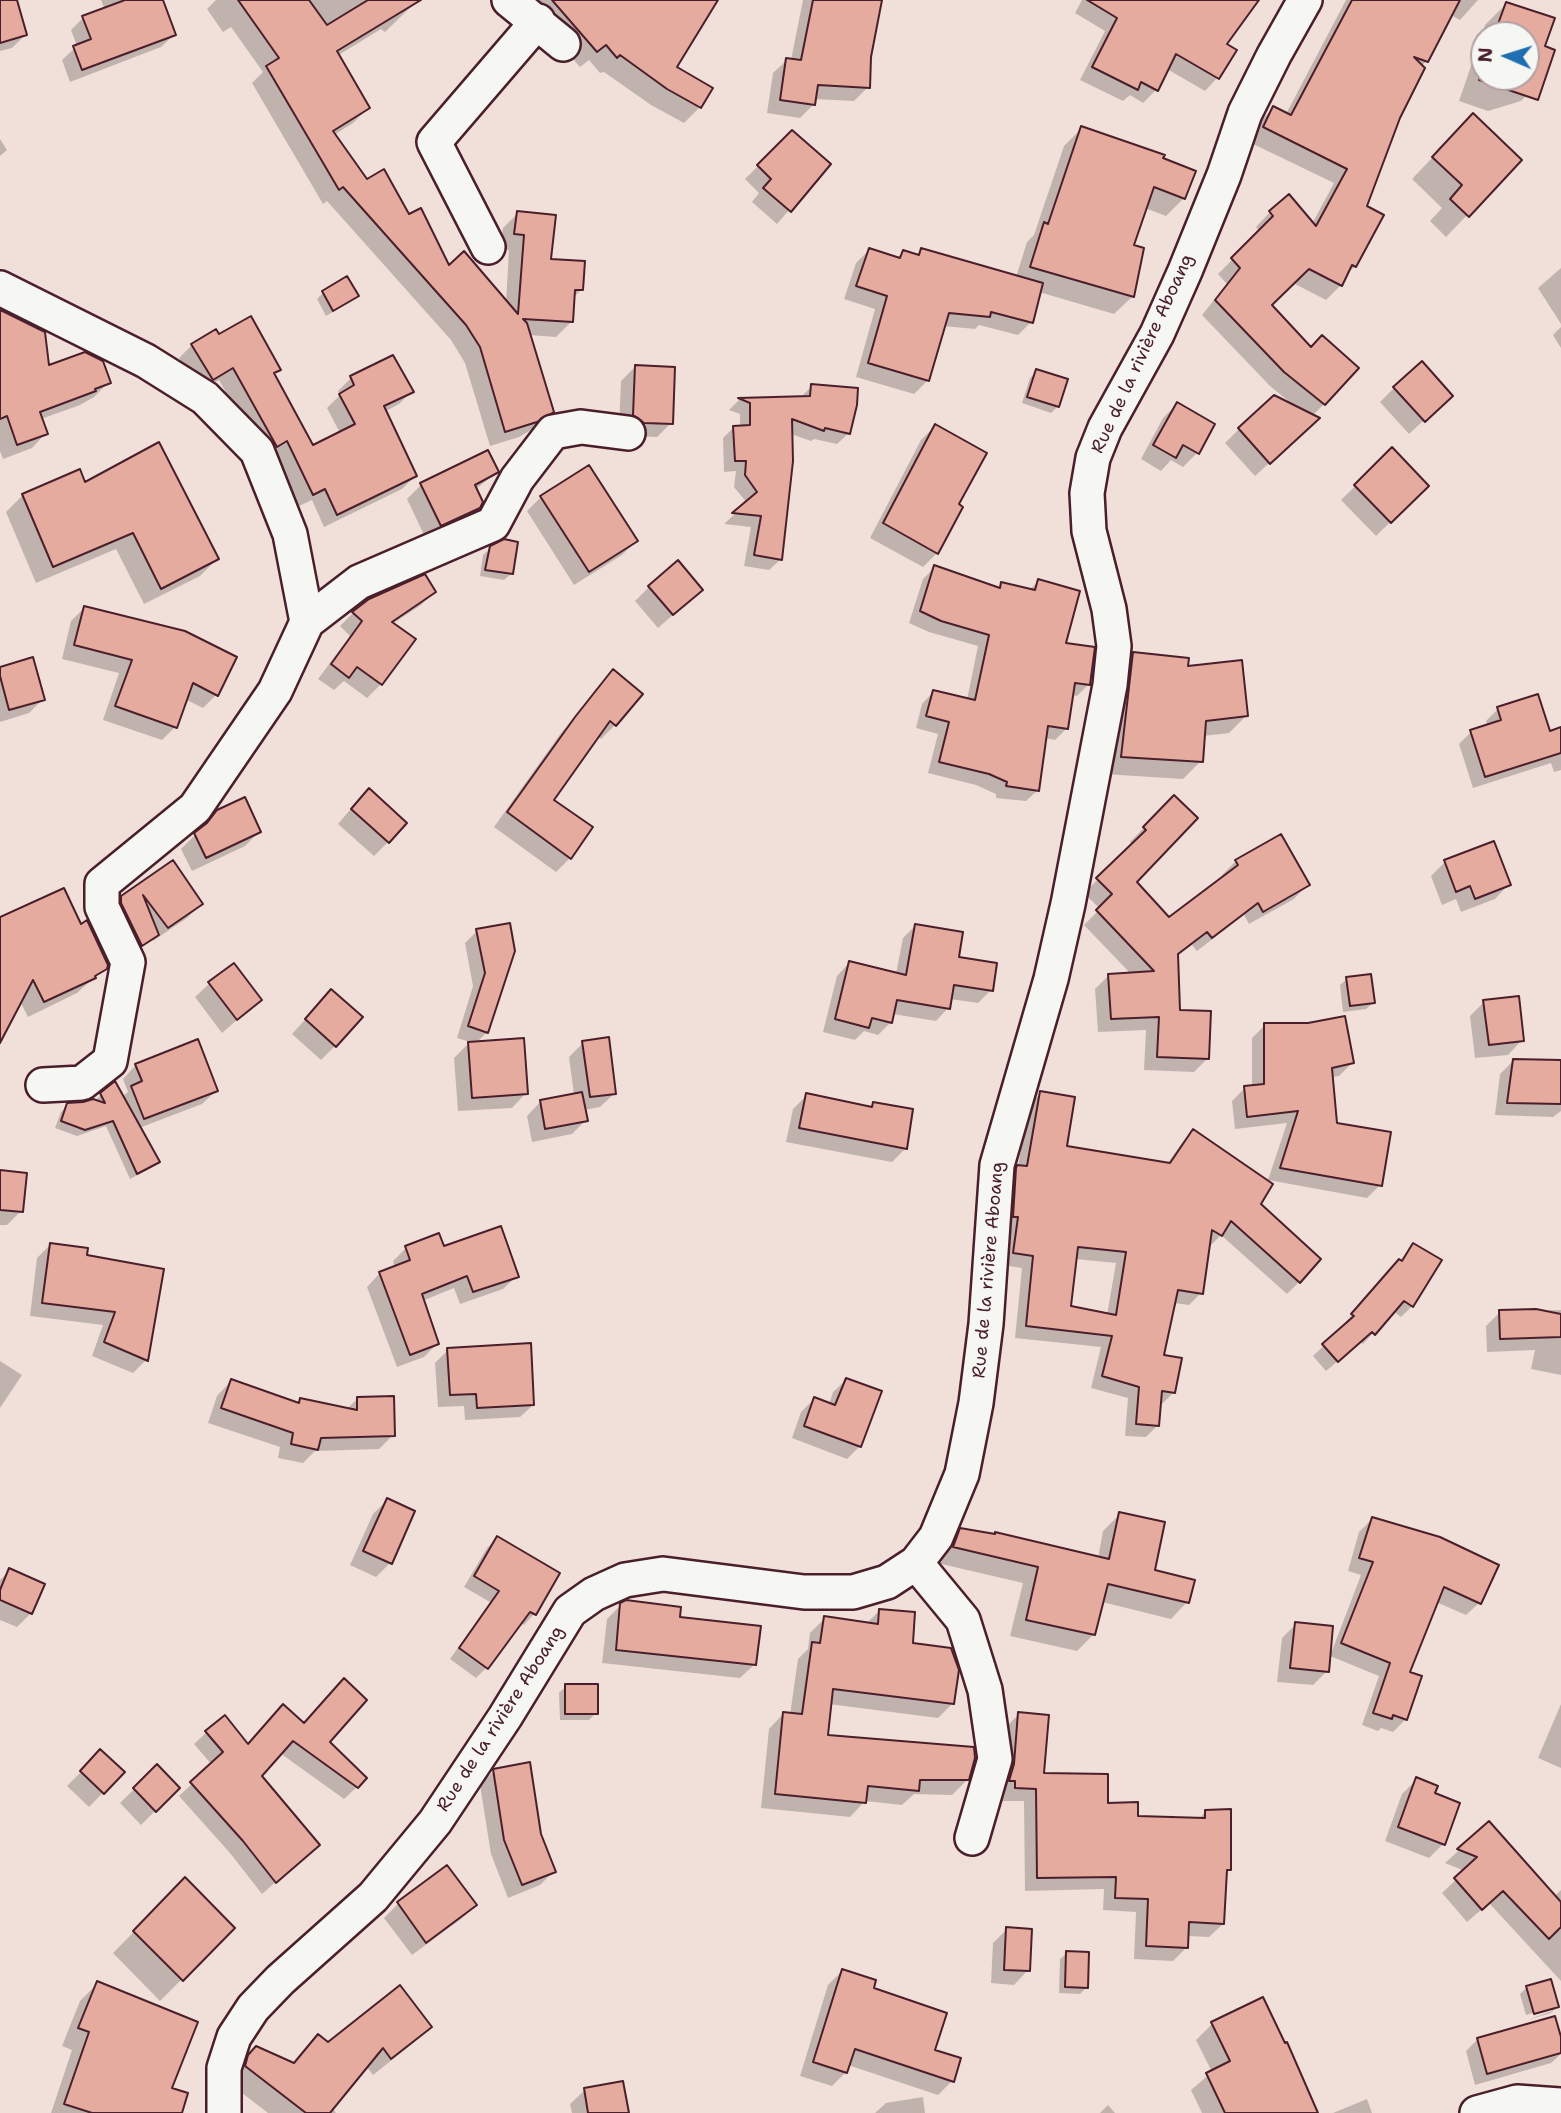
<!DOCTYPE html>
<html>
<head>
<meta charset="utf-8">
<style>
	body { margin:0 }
	#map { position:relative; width:1561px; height:2113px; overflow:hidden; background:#f1e0d9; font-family:"Shantell Sans",sans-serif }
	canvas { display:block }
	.north { position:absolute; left:1470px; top:21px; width:70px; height:70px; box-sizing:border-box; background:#f6f6f2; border:2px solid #b1a0a2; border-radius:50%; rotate:273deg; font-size:19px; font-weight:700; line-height:28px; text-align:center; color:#4a1f2b }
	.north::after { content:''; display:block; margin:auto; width:24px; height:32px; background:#1f6fb2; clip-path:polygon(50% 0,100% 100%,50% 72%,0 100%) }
</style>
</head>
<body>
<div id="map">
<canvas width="1561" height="2113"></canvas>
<div class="north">N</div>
</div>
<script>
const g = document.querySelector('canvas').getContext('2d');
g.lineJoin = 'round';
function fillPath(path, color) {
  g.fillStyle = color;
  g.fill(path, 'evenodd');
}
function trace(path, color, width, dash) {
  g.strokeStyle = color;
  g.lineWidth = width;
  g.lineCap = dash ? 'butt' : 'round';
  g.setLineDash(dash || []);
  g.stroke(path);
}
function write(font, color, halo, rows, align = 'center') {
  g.font = font + ' "Shantell Sans",sans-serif';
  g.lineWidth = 7;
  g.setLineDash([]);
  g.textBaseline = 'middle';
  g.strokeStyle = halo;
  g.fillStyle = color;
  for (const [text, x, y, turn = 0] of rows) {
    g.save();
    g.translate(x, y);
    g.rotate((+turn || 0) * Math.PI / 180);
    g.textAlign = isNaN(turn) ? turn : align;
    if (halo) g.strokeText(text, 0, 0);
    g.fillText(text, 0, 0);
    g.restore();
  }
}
const shadow = new Path2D(`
	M0 0H15L25 35 12 48 0 51Z
	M101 0H160L174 35 161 47 70 82 62 60 77 46 71 30 83 18 105 10Z
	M216 0H418L385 32 381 29 337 56 368 108 353 123 334 135 366 181 409 216 448 268 506 302 509 250 500 249 503 228 518 213 549 261 581 290 573 298 571 322 556 337 529 335 552 412 536 427 519 437 490 446 465 363 451 340 327 201 323 204 252 83 263 72 231 27 223 32 207 9Z
	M536 0H716L674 68 700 107 684 123 651 105 604 72 600 73 589 60 580 67 532 12 540 4Z
	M803 0H873L868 87 854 101 814 99V104L800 118 767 113 773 73 787 60H791Z
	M1082 0H1260L1225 45 1234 50 1217 78 1205 91 1167 69 1156 90 1143 103 1130 95 1123 101 1080 80 1105 31 1075 13Z
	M1346 0H1478L1460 20 1451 15 1427 61 1421 66 1399 118 1365 207 1355 266 1346 275 1341 285 1326 300 1293 283 1270 305 1324 404 1312 416 1303 432 1255 476 1225 443 1239 429 1292 404 1270 386 1202 315 1227 284 1218 274 1260 232 1256 227 1270 212 1312 224 1334 183 1249 142 1259 123 1273 108 1286 114Z
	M1506 4 1543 47V79L1521 101 1488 111 1459 101 1485 25ZM1484 35H1526V77H1484Z
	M1082 128 1161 159 1184 198 1166 216 1145 208 1131 247 1142 249 1132 297 1114 314 1039 292 1031 322 1018 335 979 325 975 329 943 326 928 380 914 394 856 377 875 309 844 299 856 263 869 250 897 258 903 252 916 256 922 250 1016 277 1027 242 1034 235 1064 146Z
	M792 132 829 164 777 224 752 202 759 193 745 179Z
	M1452 137 1520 160 1446 237 1430 221 1442 208 1412 179Z
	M0 139 7 150 0 156Z
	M1561 268V324L1538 288Z
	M323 293 357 296 350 302 326 316 317 299Z
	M0 311 48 367 109 382 94 397 80 405 41 419 46 433 32 448 3 459 0 451Z
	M1561 327V348L1553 335Z
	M219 336 279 369 273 375 313 447 340 433 327 408 340 395 338 391 351 378 392 357 412 391 399 404 384 412 415 476 402 489 324 527 312 500 299 506 273 453 263 458 219 380 199 392 179 358 192 345Z
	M635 367 671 423 657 437 629 436 619 429 621 381Z
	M1037 371 1058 406 1051 413 1022 403 1030 378Z
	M812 386 849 433 837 444 814 439 811 441 791 434 781 559 769 570 744 566 751 527 724 524 747 503 734 487 736 471 724 472 723 438 734 427H740V414L729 410 739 400 800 398Z
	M1394 388 1436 409 1409 434 1380 402Z
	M1177 404 1197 453 1183 467 1171 460 1161 471 1141 459 1163 418Z
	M935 426 957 505 937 553 923 567 870 538 921 440Z
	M1392 450 1427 486 1376 536 1341 500Z
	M487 452 497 472 476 489 478 507 464 521 426 539 407 499 421 485Z
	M84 484 217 559 200 576 144 604 116 549 36 583 6 512 23 495Z
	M541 497 636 541 622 555 574 585 527 511Z
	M491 548 511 574 504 580 480 576 483 555Z
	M935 567 997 589 1002 584 1029 590 1039 581 1064 644 1089 684 1077 696 1072 695 1067 728 1055 740 1045 738 1038 790 1026 801 996 798V794L976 785 928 773 938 734 916 728 922 704 933 692 967 700 978 646 929 632 909 623 923 579Z
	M649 587 701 590 658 628 635 601Z
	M434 592 421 605 392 624 413 639 381 684 367 698 344 681 334 690 318 679 350 636 340 626 353 613Z
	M84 608 216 695 203 708 185 699 175 727 162 740 103 720 119 673 62 659 71 621Z
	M1133 654 1246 716 1229 733 1203 736 1201 761 1183 779 1104 774 1116 672Z
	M0 669 43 699 29 713 0 722Z
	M613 672 615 725 601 739 597 736 552 800 570 858 556 872 494 827 561 733Z
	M1498 709 1550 735 1561 730V770L1554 772 1551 763 1473 788 1459 744 1471 732 1488 727 1486 721Z
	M1174 797 1134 882 1169 919 1223 878 1222 875 1236 861 1280 836 1307 885 1294 899 1249 924 1244 915 1197 951 1192 945 1176 957 1178 1012 1208 1058 1194 1072 1144 1070 1146 1030 1098 1032 1095 989 1109 975 1131 974 1084 925 1100 909 1084 893 1133 845 1130 842Z
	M355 804 388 842 374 856 338 824Z
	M218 812 259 832 245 846 192 871 181 849Z
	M172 862 201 904 187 918 153 941 152 939 127 959 108 912 122 897Z
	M1445 862 1509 884 1495 899 1461 912 1456 899 1442 905 1431 876Z
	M0 919 80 927 105 968 77 993 28 1017 20 1001 0 1039Z
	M508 925 487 1032 476 1043 526 1093 512 1108 458 1111 454 1058 470 1042 457 1038 473 986 465 943 477 931Z
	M915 926 957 958 991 990 978 1003 950 999 948 1008 936 1021 893 1014 891 1022 878 1035 864 1031 855 1040 823 1032 837 976 849 963 896 974 903 938Z
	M1347 979 1373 1003 1366 1009 1343 1012 1340 985Z
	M210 983 260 1000 222 1033 195 997Z
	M331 991 335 1046 321 1060 292 1034Z
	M1484 1002 1522 1040 1508 1055 1475 1058 1470 1016Z
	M1265 1025 1352 1063 1339 1076 1331 1077 1335 1124 1380 1185 1367 1198 1268 1180 1287 1123 1235 1129 1232 1101 1245 1088 1252 1087V1038Z
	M583 1043 615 1093 600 1107 584 1110 586 1120 572 1134 532 1142 527 1116 541 1101 574 1095 569 1057Z
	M1514 1060 1561 1061V1111L1553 1117 1495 1115 1500 1074Z
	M136 1065 216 1091 202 1104 139 1128 157 1162 151 1168 130 1179 106 1126 77 1136 55 1128 61 1112 68 1105 95 1101 101 1095 122 1097 128 1092 123 1079Z
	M1041 1093 1065 1147 1167 1164 1182 1143 1193 1131 1258 1204 1299 1282 1287 1294 1221 1235 1209 1247 1201 1293 1189 1305 1174 1303 1162 1356 1174 1392 1162 1404H1160L1158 1425 1146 1437 1125 1436 1128 1398 1091 1388 1101 1347 1015 1338 1022 1268 1002 1265 1006 1179 1018 1166 1029 1105ZM1075 1259 1116 1263 1107 1315 1069 1308Z
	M807 1095 869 1108 873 1104 906 1148 892 1162 786 1142 793 1109Z
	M0 1172 21 1211 7 1225H0Z
	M50 1245 85 1257 146 1360 133 1373 92 1356 103 1325 30 1316 37 1258Z
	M1414 1245 1412 1306 1401 1317 1393 1311 1363 1344 1360 1342 1326 1371 1313 1356 1344 1327 1342 1326Z
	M406 1248H443L517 1276 503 1289 460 1304 454 1288 422 1301 437 1344 424 1357 397 1367 367 1287 380 1273 395 1268 393 1261Z
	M1561 1310V1375L1531 1369 1535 1350 1487 1352 1486 1326 1500 1312Z
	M448 1350 533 1405 520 1417 465 1420 464 1406 438 1407 435 1363Z
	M0 1361 22 1375 0 1408Z
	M846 1380 860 1446 847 1459 792 1438 801 1412 814 1399 829 1405 833 1392Z
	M231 1381 296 1404 300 1399 347 1409 358 1398 393 1435 379 1449 315 1451 303 1463 278 1458 280 1447 208 1423 217 1396Z
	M387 1500 390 1563 376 1577 350 1565 373 1514Z
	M1120 1514 1153 1572 1187 1602 1171 1619 1102 1602 1094 1634 1077 1651 1010 1636 1023 1583 937 1563 944 1547 961 1530 1098 1558 1103 1531Z
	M1372 1519 1479 1603 1466 1615 1436 1602 1408 1673 1406 1719 1393 1732 1381 1728 1378 1731 1362 1725 1379 1676 1330 1656 1361 1575 1348 1571 1359 1532Z
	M497 1538 558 1573 534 1614 524 1625 520 1622 486 1668 476 1678 450 1659 490 1602 464 1587 487 1548Z
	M10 1570 31 1613 17 1627 0 1620V1580Z
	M621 1605 678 1618 755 1664 740 1678 602 1663 607 1619Z
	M879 1611 911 1644 953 1703 938 1718 829 1704 826 1736 967 1780 952 1795 914 1794 902 1805 865 1801 850 1817 761 1808 769 1729 783 1714 790 1715 798 1659 808 1649 810 1633 825 1618 866 1624Z
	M1296 1624 1327 1671 1313 1685 1277 1682 1282 1638Z
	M566 1686 596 1713 589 1720H560L559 1693Z
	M1561 1704V1768L1538 1758Z
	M1019 1714 1042 1775 1136 1817 1198 1820 1206 1811 1229 1870 1225 1873 1223 1924 1209 1937 1187 1936 1186 1948 1173 1961 1134 1959 1136 1912 1103 1910 1104 1889 1025 1891 1024 1801H1002V1794H997L1006 1727Z
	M303 1725 328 1742 357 1787 344 1799 280 1753 260 1776 318 1845 262 1894 230 1853 179 1796 212 1765 194 1744 207 1732 247 1746Z
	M87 1766 123 1772 89 1807 67 1786Z
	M157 1767 178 1788 141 1825 120 1803Z
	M494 1771 539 1834 554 1871 540 1885 508 1898 491 1854 480 1785Z
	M1417 1779 1433 1794 1443 1844 1429 1858 1385 1841 1402 1794Z
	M1489 1823 1550 1892 1556 1895 1561 1890V1981L1489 1903 1467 1922 1442 1893 1465 1871 1445 1863Z
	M447 1867 475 1905 461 1919 412 1955 384 1918 398 1904Z
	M185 1880 233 1928 160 2001 113 1953Z
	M1007 1929 1028 1970 1014 1985 991 1983 993 1943Z
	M1067 1953 1087 1987 1080 1994 1059 1993 1060 1959Z
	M842 1971 871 1989 933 2051 952 2081 938 2095 848 2065 846 2072 832 2086 800 2076 828 1985Z
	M98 1983 170 2089 180 2113H51L72 2050 62 2046 80 2001Z
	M1527 1987 1557 2006 1551 2013 1527 2020 1552 2011V2007L1526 2015 1520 1994Z
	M1212 2024 1317 2113H1202L1191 2090 1212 2072 1196 2040Z
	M430 2027 412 2044 373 2075 366 2066 332 2107 336 2113H268L229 2083 239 2065 257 2048 292 2064 318 2036 328 2044Z
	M1478 2039 1561 2043V2054L1551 2063 1475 2085 1466 2051Z
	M585 2090 627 2113H572L570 2104Z
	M923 2097 925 2113H875L886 2103Z
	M1367 2099 1372 2113H1333Z
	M1108 2105 1115 2113H1100Z`);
const building = new Path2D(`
	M0 0H17L27 35 0 43Z
	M125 0H163L176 35 82 70 73 46 91 39 82 16Z
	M238 0H309L327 25 368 0H421L337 51 370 108 333 131 367 179 384 169 409 214 421 208 449 265 464 251 518 314 524 235 514 234 517 211 556 215 551 259 585 261 583 290H575L573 322 523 319 527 323 554 412 537 422 505 432 480 347 466 325 343 187 339 190 266 66 279 58Z
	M552 0H718L677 67 713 88 701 108 667 89 620 55 617 58 606 45 597 52Z
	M813 0H882L871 57 870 88 818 85 815 105 780 100 786 58 801 60Z
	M1087 0H1259L1227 44 1237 50 1219 79 1176 54 1158 91 1141 82 1138 90 1092 67 1117 18Z
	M1352 0H1460L1428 62 1414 57 1425 68 1400 118 1367 206 1384 215 1356 267 1352 265 1342 286 1309 269 1272 305 1311 347 1322 335 1359 368 1325 405 1284 372 1215 300 1240 268 1231 258 1273 216 1269 211 1289 194 1316 226 1347 169 1263 127 1273 106 1291 115Z
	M1506 2 1555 18 1545 46 1555 50 1538 100 1479 80 1484 65V77H1526V35H1494Z
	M1473 113 1522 160 1469 217 1450 199 1462 185 1432 157Z
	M1081 126 1165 155 1163 158 1196 171 1185 199 1154 187 1134 245 1144 248 1134 297 1030 267 1044 222 1048 224Z
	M792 130 831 164 791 212 763 188 771 179 757 165Z
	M869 248 900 258 903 250 919 255 921 248 1043 283 1033 323 991 312 990 317 949 313 929 381 868 363 887 296 856 286Z
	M347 276 359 296 333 311 322 291Z
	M0 310 45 332 49 365 85 352 103 361 111 383 95 389 96 391 40 412 48 434 17 445 7 416 0 419Z
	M251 316 281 370 274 373 313 445 355 424 339 394 354 385 350 376 393 355 414 392 384 406 417 476 337 515 325 489 313 495 287 441 277 447 233 368 213 380 191 344 216 329 219 334Z
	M1422 361 1453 396 1425 422 1393 387Z
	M635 365 675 367 673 424 644 423 633 415Z
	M1036 369 1068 379 1059 407 1027 397Z
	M811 384 858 388 857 405 850 434 825 428 824 431 792 419 793 461 782 560 754 555 761 516 732 513 757 492 745 475 746 461H735L733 426 750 425V403L738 398 810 396Z
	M1274 395 1320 418 1270 464 1238 428Z
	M1177 402 1215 424 1199 454 1183 445 1176 458 1153 445Z
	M935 424 987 453 959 504 963 507 938 554 883 523Z
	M159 442 219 559 161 589 133 533 53 567 22 494 80 469 85 482Z
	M1392 447 1429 486 1391 523 1354 485Z
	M488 450 499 472 475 485 483 502 480 508 441 526 420 483Z
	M589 465 638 541 589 572 540 496Z
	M504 539 518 542 513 574 485 570 490 546Z
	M678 560 703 590 673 615 648 586Z
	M934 565 1000 588 1001 582 1035 590 1038 579 1080 591 1066 643 1095 647 1090 685 1075 683 1068 729 1048 726 1039 791 1006 786 1007 782 989 774 939 762 949 722 926 716 933 690 975 700 989 635 941 621 920 611Z
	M425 574 436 592 392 622 416 639 382 685 357 667 349 678 331 664 362 621 352 612 369 599Z
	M84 606 185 631 237 657 218 696 193 683 177 728 115 706 132 660 74 645Z
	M1133 652 1189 658 1188 666 1242 660 1248 716 1206 721 1203 762 1121 757Z
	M33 657 45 700 9 710 0 676V667Z
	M613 669 643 694 616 726 610 721 554 800 593 827 571 859 507 812 575 717Z
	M1538 694 1550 731 1561 727V753L1485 777 1470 730 1501 720 1497 707Z
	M369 788 407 823 389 843 351 809Z
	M1174 795 1198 818 1137 882 1169 917 1238 865 1235 860 1281 834 1310 885 1263 912 1258 903 1212 938 1207 932 1178 954 1180 1010 1211 1011 1209 1059 1157 1057 1159 1017 1111 1019 1108 974 1154 971 1096 910 1112 894 1096 878 1146 830 1143 827Z
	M245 797 261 832 206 858 194 833 207 823 217 810Z
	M1494 841 1511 885 1475 899 1470 886 1456 892 1444 860Z
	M173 860 203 904 168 928 143 895 159 935 142 946 121 903V896Z
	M64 888 81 924 87 920 108 965 107 969 95 976 96 978 44 1002 33 980 0 1043V917Z
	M510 923 515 951 488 1033 468 1026 485 973 476 929Z
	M915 924 963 932 959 957 997 963 993 991 954 985 950 1009 897 1000 892 1023 872 1018 869 1028 835 1019 849 961 906 975Z
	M234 963 262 1000 237 1020 208 982Z
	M1371 974 1375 1003 1350 1006 1346 977Z
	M331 989 363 1017 336 1047 305 1019Z
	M1519 996 1524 1041 1489 1045 1483 1000Z
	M1345 1016 1354 1063 1332 1068 1337 1123 1391 1132 1382 1186 1280 1168 1298 1111 1247 1117 1244 1086 1264 1084V1023H1308Z
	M609 1037 616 1094 590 1097 582 1041Z
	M524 1038 528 1094 472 1098 468 1042Z
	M198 1039 218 1091 144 1119 131 1086 142 1081 135 1064Z
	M1513 1059 1561 1060V1104L1507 1103Z
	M115 1081 160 1162 137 1174 113 1121 85 1130 61 1121 67 1103 83 1102 93 1099 105 1103 100 1093Z
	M1040 1091 1075 1097 1067 1146 1170 1163 1193 1129 1273 1184 1261 1204 1321 1259 1300 1283 1231 1221 1222 1236 1212 1230 1203 1294 1178 1290 1164 1355 1182 1358 1175 1393 1162 1391 1159 1426 1136 1424 1139 1387 1102 1376 1112 1336 1026 1326 1033 1256 1013 1253 1018 1217H1013L1016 1168 1017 1165 1027 1166ZM1078 1247 1126 1252 1116 1315 1071 1306Z
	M582 1092 588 1121 545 1129 540 1100Z
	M806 1093 872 1107 873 1102 913 1109 907 1149 799 1128Z
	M0 1170 27 1173 23 1212 0 1210Z
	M501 1226 519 1277 473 1292 467 1276 422 1294 439 1344 410 1355 379 1272 410 1260 405 1246 439 1233 444 1246Z
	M50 1243 88 1248 87 1255 164 1269 148 1361 104 1342 115 1312 42 1303Z
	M1413 1243 1442 1260 1413 1307 1404 1301 1375 1335 1372 1332 1338 1362 1322 1344 1354 1316 1351 1314 1399 1259 1402 1261Z
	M1536 1309 1561 1314V1337L1500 1339 1499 1310Z
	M531 1343 534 1405 477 1408 476 1394 450 1395 447 1348Z
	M846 1378 882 1391 861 1447 804 1426 814 1397 835 1405Z
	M231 1379 299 1403 300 1398 357 1410V1397L394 1396 395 1436 321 1438 318 1450 291 1444 293 1433 221 1408Z
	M387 1498 415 1511 392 1564 363 1551Z
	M1119 1512 1165 1522 1155 1570 1195 1580 1189 1603 1108 1584 1095 1635 1026 1620 1038 1567 953 1547 960 1528 995 1534V1532L1109 1559Z
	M1372 1517 1440 1537 1499 1565 1481 1604 1444 1587 1410 1672 1422 1676 1407 1720 1393 1715 1392 1719 1373 1713 1390 1663 1341 1643 1373 1562 1359 1558Z
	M497 1536 560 1573 536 1615 530 1612 488 1669 459 1648 499 1591 474 1576Z
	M9 1568 45 1584 32 1614 0 1600V1590Z
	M626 1600 681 1607 680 1617 761 1626 756 1665 616 1650 620 1603Z
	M879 1609 915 1612 913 1643 951 1648 959 1670 954 1704 833 1689 828 1735 974 1747 975 1758 969 1780H920L919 1791 868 1786 866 1803 775 1794 783 1712 802 1714 812 1642 820 1643 824 1616 878 1624Z
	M1295 1622 1333 1626 1329 1672 1290 1668Z
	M344 1678 367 1700 330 1742 367 1778 358 1788 293 1741 262 1776 320 1845 276 1883 243 1841 190 1782 223 1752 205 1731 225 1715 248 1744 283 1704 304 1723Z
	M565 1684H598V1714H565Z
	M1018 1712 1049 1715 1044 1773 1108 1774V1803L1138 1802V1816L1205 1818V1810L1231 1809V1870H1227L1224 1924 1189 1922 1188 1948 1146 1946 1148 1899 1115 1898 1116 1877 1037 1878 1036 1789 1015 1788V1781H1009L1014 1764Z
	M100 1749 125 1772 104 1794 80 1771Z
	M530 1762 541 1834 556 1872 522 1885 504 1840 493 1769Z
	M157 1764 180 1788 156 1812 133 1788Z
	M1416 1777 1438 1786 1435 1793 1460 1803 1445 1845 1398 1827Z
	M1489 1821 1561 1902V1927L1549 1939 1503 1891 1482 1910 1454 1878 1477 1857 1457 1849Z
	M447 1865 477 1905 426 1943 397 1902Z
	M185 1877 235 1928 183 1981 133 1931Z
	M1006 1927 1032 1929 1030 1971 1004 1970Z
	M1066 1951 1089 1952 1088 1988 1065 1987Z
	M842 1969 876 1980 874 1988 947 2013 935 2050 961 2058 954 2082 855 2049 847 2073 813 2062Z
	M1551 1979 1559 2007 1534 2014 1526 1986Z
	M97 1981 198 2022 172 2088 188 2093 182 2113H92L64 2104 89 2032 78 2028Z
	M400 1985 432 2027 391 2059 383 2048 330 2113H306L245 2066 248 2055 256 2046 294 2063 318 2034 328 2042Z
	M1263 1997 1285 2043 1287 2042 1318 2113H1225L1206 2073 1230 2061 1211 2022Z
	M1555 2016 1561 2037V2053L1487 2074 1477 2038Z
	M623 2081 629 2113H588L584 2088Z`);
const minor = new Path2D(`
	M509 0 563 44
	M488 247 434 142 538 21
	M0 288 146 361 205 398 257 451 290 534 307 622 275 691 195 808 102 884V907L128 962 110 1061 82 1083 43 1085
	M307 622 359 582 493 524 517 479 553 432 581 427 628 433
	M916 1563 963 1620 985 1690 995 1759 972 1838
	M224 2113V2068L234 2037 253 2008 280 1980 373 1897 435 1822 505 1717 570 1611 594 1594 625 1580 663 1574 804 1592H853L887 1582 916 1563 936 1537 962 1474 976 1403 986 1324 997 1165 1051 979 1068 904 1110 685 1114 646 1109 609 1089 531 1087 493 1093 458 1105 428 1157 334 1185 271 1224 175 1245 113 1274 55 1305 0
	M1477 2113 1517 2102 1561 2105`);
const streetNames = [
	["Rue de la rivière Aboang",1143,354,-65],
	["Rue de la rivière Aboang",989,1270,-85],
	["Rue de la rivière Aboang",501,1719,-57]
];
fillPath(shadow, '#0003');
fillPath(building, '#e5ab9f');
trace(building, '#4a1f2b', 2);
trace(minor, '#4a1f2b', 38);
trace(minor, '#f6f6f2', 33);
write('18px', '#4a1f2b', '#f6f6f2', streetNames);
</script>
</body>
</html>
